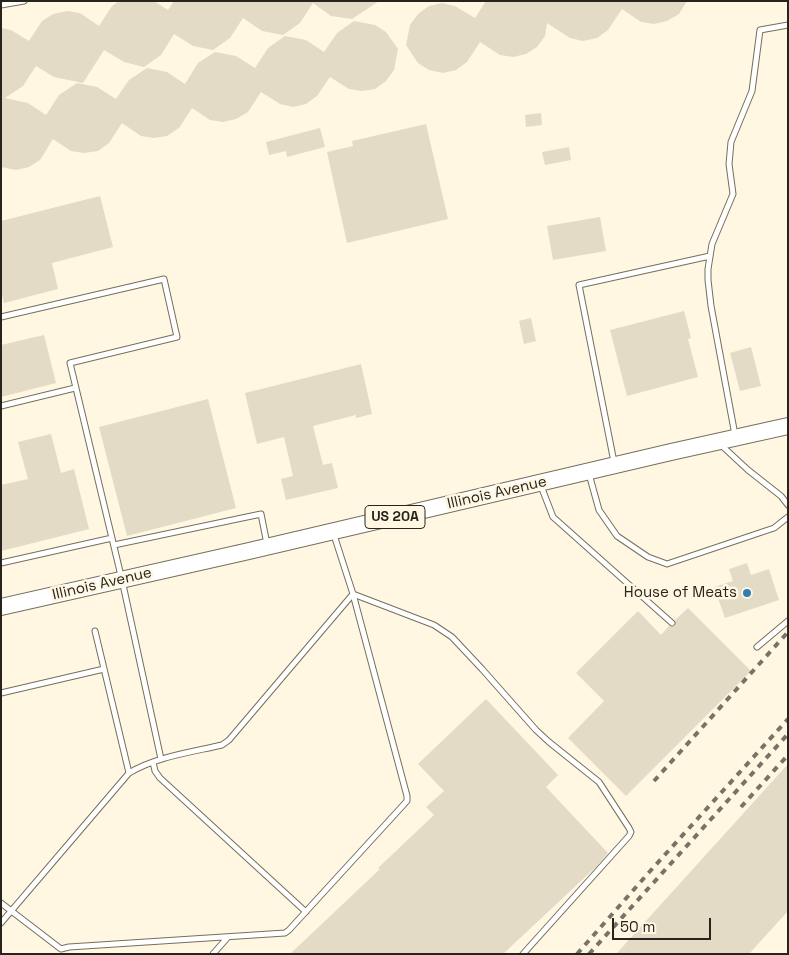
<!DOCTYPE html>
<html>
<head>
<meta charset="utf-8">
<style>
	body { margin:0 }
	#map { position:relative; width:789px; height:955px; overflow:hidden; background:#fff7e2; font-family:"Space Grotesk",sans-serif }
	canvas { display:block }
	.frame { position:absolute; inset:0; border:2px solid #26241c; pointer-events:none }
	.scale { position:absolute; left:612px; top:918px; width:99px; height:22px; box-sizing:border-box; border:2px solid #26241c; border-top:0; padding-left:6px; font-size:15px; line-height:18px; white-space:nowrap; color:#26241c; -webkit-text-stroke:4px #fff7e2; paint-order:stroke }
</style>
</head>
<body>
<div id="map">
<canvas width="789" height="955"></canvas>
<div class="frame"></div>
<div class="scale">50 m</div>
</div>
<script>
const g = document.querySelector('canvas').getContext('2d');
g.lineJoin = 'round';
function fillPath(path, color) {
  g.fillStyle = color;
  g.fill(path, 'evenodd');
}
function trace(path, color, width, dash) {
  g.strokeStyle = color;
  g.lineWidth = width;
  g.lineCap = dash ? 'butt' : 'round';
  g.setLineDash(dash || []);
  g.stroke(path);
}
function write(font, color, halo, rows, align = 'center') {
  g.font = font + ' "Space Grotesk",sans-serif';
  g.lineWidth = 5;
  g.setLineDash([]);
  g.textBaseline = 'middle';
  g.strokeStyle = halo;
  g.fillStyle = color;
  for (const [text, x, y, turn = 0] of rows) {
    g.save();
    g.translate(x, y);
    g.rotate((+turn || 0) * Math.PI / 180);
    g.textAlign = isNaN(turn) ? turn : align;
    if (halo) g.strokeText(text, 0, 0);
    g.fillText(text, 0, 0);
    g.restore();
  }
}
const building = new Path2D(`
	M119 1H154L168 10 174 1H379L352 19 331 16 313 3 300 23 283 35 262 31 243 18 230 38 213 50 193 46 174 34 161 55 144 67 124 62 104 50 83 83 54 77 36 66 23 86 5 98 28 103 46 115 59 95 77 83 97 87 116 99 129 80 147 68 167 72 185 84 198 63 215 52 236 56 255 68 268 48 285 36 306 40 324 52 337 33 354 21 375 25 386 32 398 49 394 70 386 81 375 89 362 91 349 89 330 77 317 96 306 104 293 107 280 104 261 92 248 112 236 119 223 122 210 120 192 108 179 128 167 136 154 138 141 136 122 123 109 143 98 151 84 153 71 151 53 139 40 160 29 167 16 170 1 167V28L11 30 29 41 42 21 53 14 67 11 80 13 99 26 112 6Z
	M486 1H687L679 14 667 21 654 24 641 22 622 9 608 30 597 38 583 41 570 38 547 23 545 36 537 47 526 54 513 57 500 55 480 42 467 62 456 70 443 73 429 70 418 63 406 45 410 25 418 14 429 6 442 3 455 6 475 18Z
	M541 113 542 125 526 127 525 115Z
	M426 124 448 219 347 243 327 152 353 146 352 141Z
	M320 128 325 147 287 157 286 151 269 155 266 142Z
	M569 147 571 160 545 165 542 152Z
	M100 196 113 247 52 263 58 289 4 303 1 291V221Z
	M600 217 606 251 553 260 547 226Z
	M684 311 691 338 688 339 698 377 627 396 610 330Z
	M531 318 536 341 524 344 519 321Z
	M44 335 56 383 1 397V345Z
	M751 347 761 386 740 391 730 353Z
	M361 364 372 414 356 418V415L313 426 323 465 332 463 338 488 286 500 281 479 293 476 284 437 257 444 245 393Z
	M208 399 236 508 127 536 99 427Z
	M51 434 61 473 74 469 89 529 1 551V485L28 479 18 442Z
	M747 563 751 575 769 569 779 600 725 618 714 587 733 581 729 569Z
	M688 608 751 671 626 796 568 738 604 701 576 673 638 611 661 635 669 626 672 627 675 626 676 623 675 620Z
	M486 699 558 775 546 787 608 853 597 866 503 954H290L380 869 378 868 434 815 426 807 444 791 418 764Z
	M788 764V911L749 954H616Z`);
const lane = new Path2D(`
	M1 5 24 1
	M1 317 164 279 177 337 70 363 122 580 161 759
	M1 406 75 388
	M735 435 711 306 708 280V269L712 244 733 194 729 164 731 142 752 91 760 30 788 25
	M720 444 748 470 781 496 788 505
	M614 462 579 285 710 256
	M589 474 599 510 617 536 648 557 667 564 774 528 788 517
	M541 486 553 517 672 623
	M334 535 353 594 434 625 452 637 482 669 536 730 549 742 599 782 629 828 631 832 629 836 523 954
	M114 545 261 514 267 544
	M1 563 112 538
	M95 631 129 773
	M757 647 788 621
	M1 693 104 669
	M153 762 155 771 160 778 306 912
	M1 903 61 949 69 947 285 933 289 930 407 801V796L353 594
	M1 923 129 773C155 757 192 752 222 745L229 740 353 594
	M213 954 228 937`);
const primary = new Path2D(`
	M1 607 249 551 671 452 788 426`);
const rail = new Path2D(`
	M654 781 788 632
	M741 807 788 755
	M577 954 652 869 788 719
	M589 954 788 734`);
const markers = [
	[747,593,5,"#2f7fb1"]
];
const shields = [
	[395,517,60]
];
const shieldNames = [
	["US 20A",395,517]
];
const streetNames = [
	["Illinois Avenue",497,493,-13],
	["Illinois Avenue",102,584,-13]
];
const poiNames = [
	["House of Meats",737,593]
];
fillPath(building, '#e3dbc6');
trace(lane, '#756f5c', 7);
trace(primary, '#756f5c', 18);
trace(lane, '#fff', 5);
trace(primary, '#fff', 16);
trace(rail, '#777366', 4, [6, 6]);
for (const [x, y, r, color] of markers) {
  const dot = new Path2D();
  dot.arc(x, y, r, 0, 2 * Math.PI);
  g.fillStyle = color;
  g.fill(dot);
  trace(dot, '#fff7e2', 2);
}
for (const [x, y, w] of shields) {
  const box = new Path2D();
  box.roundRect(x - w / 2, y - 11.5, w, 23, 4);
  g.fillStyle = '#fff7e2';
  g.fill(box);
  trace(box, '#26241c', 1);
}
write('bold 14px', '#26241c', null, shieldNames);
write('15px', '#26241c', '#fff7e2', streetNames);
write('15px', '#26241c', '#fff7e2', poiNames, 'right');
</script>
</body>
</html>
